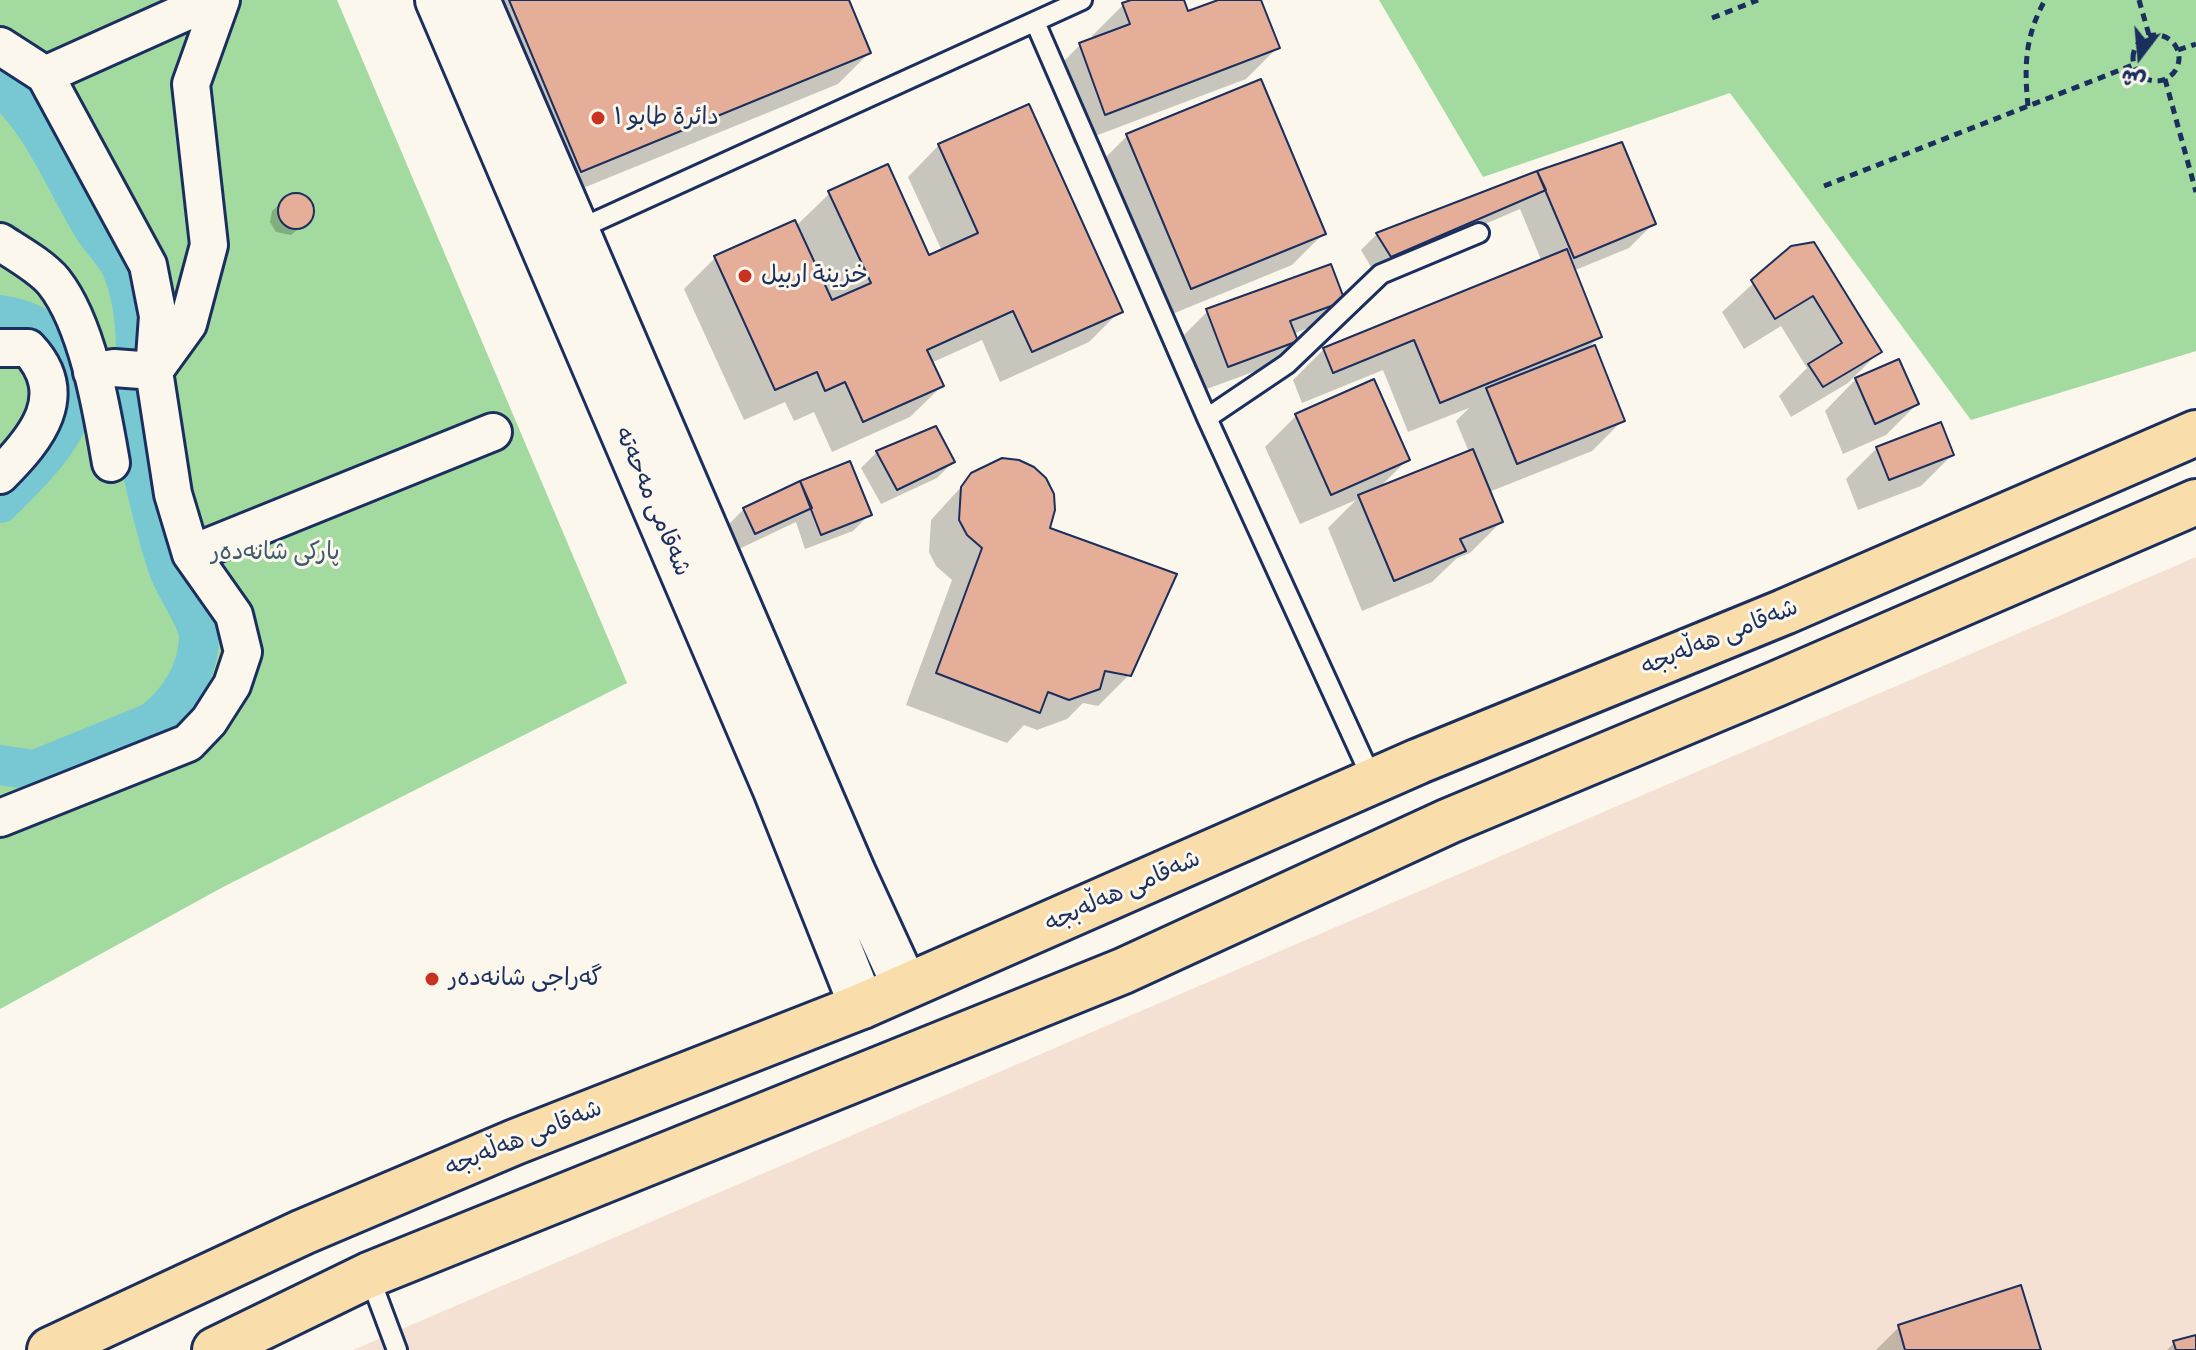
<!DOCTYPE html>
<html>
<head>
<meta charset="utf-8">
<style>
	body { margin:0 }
	#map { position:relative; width:2196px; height:1350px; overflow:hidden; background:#fbf7ec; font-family:Pangolin,"Playpen Sans Arabic",sans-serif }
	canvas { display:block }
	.north { position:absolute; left:2100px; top:16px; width:80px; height:80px; -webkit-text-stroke:6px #fbf7ec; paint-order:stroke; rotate:196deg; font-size:22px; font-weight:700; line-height:32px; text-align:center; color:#1b2f5e }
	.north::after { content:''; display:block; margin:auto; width:28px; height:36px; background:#1b2f5e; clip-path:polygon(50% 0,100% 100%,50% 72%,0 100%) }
</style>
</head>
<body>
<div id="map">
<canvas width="2196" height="1350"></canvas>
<div class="north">ش</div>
</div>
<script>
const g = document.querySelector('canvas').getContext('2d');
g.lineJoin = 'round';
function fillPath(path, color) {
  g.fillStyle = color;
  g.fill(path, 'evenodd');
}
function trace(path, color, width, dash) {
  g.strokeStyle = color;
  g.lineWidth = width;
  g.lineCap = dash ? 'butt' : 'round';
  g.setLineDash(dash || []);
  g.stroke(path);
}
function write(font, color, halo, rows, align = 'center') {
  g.font = font + ' Pangolin,"Playpen Sans Arabic",sans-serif';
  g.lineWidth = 6;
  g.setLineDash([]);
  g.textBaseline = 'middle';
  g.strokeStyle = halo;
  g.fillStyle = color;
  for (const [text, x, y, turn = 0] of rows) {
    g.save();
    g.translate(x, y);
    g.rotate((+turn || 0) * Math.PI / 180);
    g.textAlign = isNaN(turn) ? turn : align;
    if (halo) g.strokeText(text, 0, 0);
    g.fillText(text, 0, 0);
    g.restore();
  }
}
const built = new Path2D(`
	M2196 557V1350H353Z`);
const green = new Path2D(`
	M0 0H337L627 683 225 886 0 1009Z
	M1379 0H2196V351L1971 420 1730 93 1483 177Z`);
const shadow = new Path2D(`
	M465 0H847L869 53 838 84 549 202Z
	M1137 0H1182L1187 14 1224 0H1259L1277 48 1246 79 1074 144 1049 76 1080 45 1094 40 1092 36 1123 5Z
	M1127 136 1323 234 1292 265 1160 319 1096 167Z
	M939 145 1120 311 1089 342 1000 382 982 340 931 363 942 386 910 417 832 452 814 412 794 421 785 402 744 420 684 289 715 258 796 226 830 193 928 257 942 251 908 177Z
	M1538 173 1653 224 1629 248 1573 271 1600 336 1585 351 1623 420 1592 451 1489 492 1501 522 1470 553 1457 558 1432 582 1362 611 1328 528 1356 500 1300 524 1265 447 1296 416 1408 459 1378 489 1469 452 1456 421 1469 408 1408 432 1383 370 1302 403 1293 380 1324 349 1542 262 1520 209 1374 272 1361 250 1377 234Z
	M300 195 311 206 308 221 291 235 276 232 270 222 272 211 289 196Z
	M1792 248 1879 352 1848 383 1791 417 1779 396 1807 368 1781 326 1744 349 1722 312Z
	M1342 300 1318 324 1293 334 1296 341 1272 365 1204 390 1184 335 1208 311Z
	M1898 361 1917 404 1886 435 1843 454 1825 411 1855 380Z
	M1877 448 1952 455 1921 486 1858 510 1846 479Z
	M877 452 953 462 937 478 881 504 861 468Z
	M1002 460 1048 530 1130 674 1098 706 1083 703 1067 719 1037 730 1024 725 1007 743 906 705 952 580 936 566 929 552 931 520 973 474Z
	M849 464 869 515 853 531 805 549 796 522 739 549 728 525 744 509Z
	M1899 1327 2039 1350H1876Z
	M2196 1337V1350H2167L2174 1343Z`);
const canal = new Path2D(`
	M0 85C45 124 65 183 96 232 104 243 115 254 121 266 148 328 128 400 141 465 149 500 157 536 169 570 175 587 199 621 199 636 199 671 178 704 151 723L35 770 0 765
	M0 315C28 319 45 328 62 351 103 407 37 466 0 503`);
const building = new Path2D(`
	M509 0H849L871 53 581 172Z
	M1131 0H1184L1188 11 1218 0H1261L1280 48 1105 115 1079 43 1130 24 1122 3Z
	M1261 79 1326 234 1191 289 1126 134Z
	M1029 104 1123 312 1032 352 1013 311 927 350 944 386 863 422 845 382 825 391 817 372 775 390 714 256 795 220 832 300 871 283 828 191 888 164 929 255 978 233 938 144Z
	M1622 142 1656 224 1574 258 1537 171Z
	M1537 171 1546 190 1391 257 1376 233Z
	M278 211a18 18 0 1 1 36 0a18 18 0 1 1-36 0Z
	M1814 242 1882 352 1823 387 1808 364 1842 343 1813 296 1775 319 1751 280 1791 246Z
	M1567 249 1602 337 1440 403 1414 340 1333 373 1323 348Z
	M1331 264 1345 301 1290 321 1298 341 1228 367 1206 309Z
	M1595 345 1625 421 1517 464 1486 388Z
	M1899 359 1919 404 1875 424 1855 378Z
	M1374 379 1410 460 1331 495 1295 414Z
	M1941 422 1954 455 1889 480 1876 447Z
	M936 426 955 462 897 490 876 451Z
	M1473 449 1503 522 1460 539 1466 551 1394 581 1358 495Z
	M1002 458 1019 460 1034 467 1046 478 1054 494 1055 510 1050 528 1177 574 1131 676 1105 671 1100 689 1069 700 1048 692 1040 713 936 673 982 548 967 535 959 520 961 487 971 473Z
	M850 461 872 515 821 535 800 481Z
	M800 481 812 508 755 534 743 508Z
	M2021 1285 2041 1350H1905L1898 1325Z
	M2196 1335V1350H2176L2173 1341Z`);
const path = new Path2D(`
	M2139 0 2149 35
	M1712 18 1758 0
	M2133 58a23 23 0 1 1 46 0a23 23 0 1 1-46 0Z
	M2178 50 2196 44
	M2165 79 2196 192
	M2028 106C2024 66 2025 36 2045 0
	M1824 186 2133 65`);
const lane = new Path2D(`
	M1035 22 1207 418 1373 781
	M577 230 1082 0
	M1207 418 1287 364 1381 274 1479 233
	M369 1275 397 1350`);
const street = new Path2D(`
	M0 46 45 75 148 265 158 316 154 371 173 494 191 554 234 615 243 652 232 685 209 721 188 743 0 818
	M45 75 212 0
	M0 242C17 253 42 267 54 282 88 325 102 411 111 463
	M0 348H28C72 395 37 438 0 475
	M92 372 114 368 154 371 188 324 209 245 191 84 221 0
	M191 554 493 432`);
const secondary = new Path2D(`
	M438 0 776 790 862 1006
	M477 0 853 873 905 986`);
const primary = new Path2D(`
	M50 1350 303 1232 515 1142 862 1006 1419 761 1784 612 2196 433
	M215 1350 369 1275 1123 971 1449 821 1776 684 2196 502`);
const markers = [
	[598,118,8,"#c8321e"],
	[745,276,8,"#c8321e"],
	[432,979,8,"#c8321e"]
];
const poiNames = [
	["دائرة طابو ١",614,118],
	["خزينة اربيل",761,276],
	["گەراجی شانەدەر",448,979]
];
const streetNames = [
	["شەقامی مەحەتە",652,502,67],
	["شەقامی هەڵەبجە",1720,638,-22],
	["شەقامی هەڵەبجە",1123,892,-24],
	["شەقامی هەڵەبجە",524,1139,-22]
];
const parkNames = [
	["پارکی شانەدەر",275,553]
];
fillPath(built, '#f4e1d3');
fillPath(green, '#a2da9f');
fillPath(shadow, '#0003');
trace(canal, '#78c8d4', 40);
fillPath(building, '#e4ae98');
trace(building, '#1b2f5e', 2);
trace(lane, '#1b2f5e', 24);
trace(street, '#1b2f5e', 42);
trace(secondary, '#1b2f5e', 50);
trace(primary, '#1b2f5e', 50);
trace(path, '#1b2f5e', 5, [8, 6]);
trace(lane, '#fbf7ec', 18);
trace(street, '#fbf7ec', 36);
trace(secondary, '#fbf7ec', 44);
trace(primary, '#f9ddab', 44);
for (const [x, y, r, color] of markers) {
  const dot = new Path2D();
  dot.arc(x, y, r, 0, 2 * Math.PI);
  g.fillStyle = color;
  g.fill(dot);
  trace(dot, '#fbf7ec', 3);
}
write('24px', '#1b2f5e', '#fbf7ec', poiNames, 'left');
write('24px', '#1b2f5e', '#fbf7ec', streetNames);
write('24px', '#3d5a6e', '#fbf7ec', parkNames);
</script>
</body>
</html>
